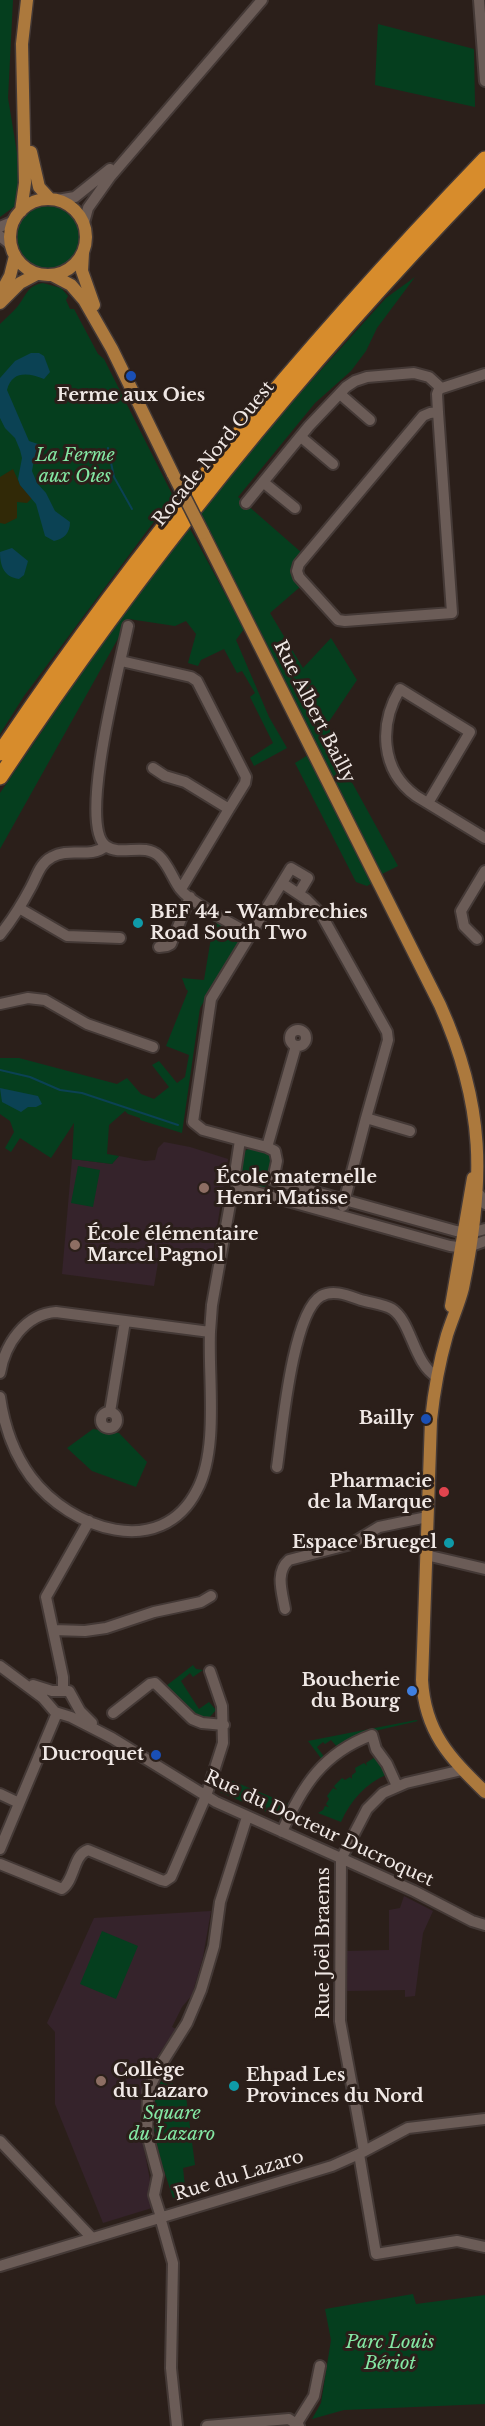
<!DOCTYPE html>
<html>
<head>
<meta charset="utf-8">
<style>
	body { margin:0 }
	canvas { display:block; background:#2b1f1a }
</style>
</head>
<body>
<canvas width="485" height="2426"></canvas>
<script>
const g = document.querySelector('canvas').getContext('2d');
g.lineJoin = 'round';
function fillPath(path, color) {
  g.fillStyle = color;
  g.fill(path, 'evenodd');
}
function trace(path, color, width, dash) {
  g.strokeStyle = color;
  g.lineWidth = width;
  g.lineCap = dash ? 'butt' : 'round';
  g.setLineDash(dash || []);
  g.stroke(path);
}
function write(font, color, halo, rows, align = 'center') {
  g.font = font + ' "Libre Baskerville",serif';
  g.lineWidth = 6;
  g.setLineDash([]);
  g.textBaseline = 'middle';
  g.strokeStyle = halo;
  g.fillStyle = color;
  for (const [text, x, y, turn = 0] of rows) {
    g.save();
    g.translate(x, y);
    g.rotate((+turn || 0) * Math.PI / 180);
    g.textAlign = isNaN(turn) ? turn : align;
    if (halo) g.strokeText(text, 0, 0);
    g.fillText(text, 0, 0);
    g.restore();
  }
}
const education = new Path2D(`
	M164 1142 190 1147 228 1159 212 1258 160 1251 154 1286 62 1274 72 1159 112 1164 119 1156 145 1161 155 1160 158 1148Z
	M404 1896 433 1911 423 1933 415 1996 405 1997V1990L347 1991V1951L389 1950V1910L400 1908Z
	M211 1911 203 1957 192 1995 182 2007 172 2027 176 2029 151 2066 141 2095 140 2127 155 2207 103 2223 55 2104V2032L47 2023 94 1918Z`);
const green = new Path2D(`
	M0 0H13L8 98 18 159V195L15 206 0 217Z
	M378 24 474 49 475 107 375 85Z
	M17 237a31 31 0 1 1 62 0a31 31 0 1 1-62 0Z
	M415 277 377 328 366 351 351 371 315 403 238 497 302 553C291 564 289 575 300 587L270 613 303 668 331 638 357 680 328 723 338 757 398 866 382 874 200 511 276 420 386 298Z
	M43 283 61 288 68 296 66 300 70 309H74L98 354 104 359 173 496 24 696 0 734V324C6 318 13 312 18 306 27 294 27 286 43 283Z
	M189 527 244 629 236 640 269 717 287 748 254 766 250 758 273 743 250 697 255 693 242 671 237 673 224 649 201 660 198 666 188 663 196 634 186 621 175 626 129 619 0 849V793L122 614Z
	M308 755 374 882 367 886 356 882 295 763Z
	M214 920 243 936 200 1008 182 1133 140 1120V1118L128 1114 125 1111 109 1125 107 1154 119 1156 112 1164 72 1159 74 1123 51 1158 20 1138 11 1152 5 1148 14 1132 10 1121 0 1114V1058H19L117 1084 127 1078 141 1094 154 1099 169 1087 152 1065 159 1061 177 1083 185 1077 189 1055 166 1046 188 991 186 989 182 978 204 980Z
	M250 1148 268 1154 272 1160 267 1185 260 1190 243 1186 239 1180 243 1152Z
	M78 1166 100 1170 93 1207 71 1203Z
	M93 1429 119 1433 147 1462 136 1487 92 1471 67 1448Z
	M193 1665 196 1669 203 1670 193 1677 190 1673 181 1681 199 1709 209 1702 216 1710 208 1719C189 1716 177 1700 166 1686Z
	M416 1720 418 1721 366 1733 338 1748 331 1740 325 1744 323 1742 317 1747 325 1758 323 1761 308 1741Z
	M367 1741 388 1774C366 1783 350 1801 341 1822L318 1813 323 1810 325 1806 329 1807 326 1804 329 1799 327 1796 333 1788 337 1790 334 1786 342 1778 345 1780 350 1777 352 1779V1775L356 1772 355 1768 364 1763 367 1766 366 1763 375 1757Z
	M225 1778 291 1805 285 1820 220 1792Z
	M102 1931 138 1946 116 1999 80 1984Z
	M162 2079 185 2089 195 2165 183 2168 186 2197 180 2199 178 2197 173 2198C161 2159 143 2118 162 2079Z
	M413 2294 416 2304 485 2295V2404L344 2410 312 2419 321 2403 331 2340 325 2309Z`);
const sand = new Path2D(`
	M13 469 20 485 32 498 27 503 17 502V518L5 524 0 523V477Z`);
const water = new Path2D(`
	M31 353H39L44 356 50 372 44 379C29 373 12 370 7 390L29 441 38 444 42 455 34 460 32 471 37 483 46 493 55 511 70 522C70 533 64 539 54 541L45 536 36 504 20 485 18 479 22 458 20 450 15 438 5 428 0 418V378L15 361Z
	M12 548 28 561 24 575 19 579C4 577 0 566 0 552Z
	M0 1088 38 1096 42 1104 36 1107H28L21 1112 2 1102Z`);
const stream = new Path2D(`
	M108 448 114 477 132 509
	M0 1070 30 1077 60 1090 82 1093 178 1125`);
const minor = new Path2D(`
	M479 0 485 81
	M57 200 75 197 110 169
	M84 223 88 208 110 177 262 0
	M0 227 14 221
	M0 236 11 245
	M340 394 370 420
	M438 412 452 613 345 621 338 620 299 577 297 571 299 564 423 416 430 413 438 412 437 394 439 389 485 374
	M301 437 333 464
	M263 482 295 508
	M246 503 309 426 346 387 355 381 367 377 414 373 429 377 441 388
	M128 626C121 661 77 825 106 846 121 857 144 842 159 856 169 865 173 880 181 890 191 903 235 925 251 935
	M121 661 191 677 197 681 246 777 245 783 229 809
	M153 768 165 776 185 782 229 809 181 889
	M428 803 470 732 400 689C379 724 380 770 416 796L485 838
	M282 883 306 899 321 914 387 1032 388 1040 366 1118
	M19 908 67 936 120 938
	M0 935C12 920 22 904 31 887 37 876 40 863 52 857 69 847 90 859 106 846
	M477 939 464 926 461 911 485 871
	M159 947 167 946 171 944 190 897
	M0 1004 28 998 45 1000 87 1024 153 1047
	M290 1038a8 8 0 1 1 16 0a8 8 0 1 1-16 0Z
	M240 1140 203 1130 193 1122 211 999 291 868 308 878 299 893
	M267 1147 296 1046
	M480 1195 485 1204
	M343 1206 366 1118 410 1131
	M485 1229 470 1233 456 1231 273 1180 277 1161 275 1151 267 1147 240 1140 234 1180 241 1188 450 1246 466 1248 485 1241
	M210 1332 212 1305 230 1204 232 1197 241 1188
	M0 1373C5 1344 25 1314 56 1312L210 1332C208 1378 219 1449 197 1490 161 1561 70 1529 31 1477 14 1454 4 1425 0 1397
	M101 1420a8 8 0 1 1 16 0a8 8 0 1 1-16 0Z
	M110 1412 125 1321
	M277 1467C282 1433 292 1313 321 1296 334 1289 349 1296 361 1300 371 1303 384 1304 392 1309 412 1322 413 1363 437 1377
	M426 1555 485 1569
	M285 1609C282 1592 275 1572 289 1560L351 1544 379 1527 427 1517
	M53 1630 85 1631 106 1628 154 1612 201 1602 211 1596
	M0 1666 43 1698 55 1712 71 1717 112 1738 216 1802 414 1891 472 1921 485 1925
	M33 1685 52 1691H69L80 1711 92 1723
	M63 1690V1677L46 1597 89 1521
	M113 1713 150 1684 155 1683 192 1719 202 1723 224 1725
	M0 1794 19 1803
	M282 1832C302 1786 323 1753 372 1735L376 1749 387 1764 397 1786
	M0 1849 57 1713
	M0 1864 62 1889C75 1880 73 1855 88 1850L161 1880 165 1881 171 1877 206 1796 223 1743 222 1706 210 1671
	M0 2141 92 2238
	M364 2151 340 2021 341 1859 367 1809 383 1793 406 1783 462 1770
	M359 2154 376 2254 457 2241 485 2247
	M160 2217 173 2263 171 2368 177 2426
	M161 2217 154 2195 158 2175 147 2134 148 2091 160 2066 187 2023 201 1990 214 1946 220 1902 247 1817
	M0 2266 332 2166 359 2154 408 2128 485 2119
	M297 2423 314 2396 320 2366
	M207 2426 289 2419 299 2426`);
const major = new Path2D(`
	M31 152 39 187 50 199
	M10 237a38 38 0 1 1 76 0a38 38 0 1 1-76 0Z
	M21 211 25 183 22 44 27 0
	M83 253 82 271 94 305
	M52 275 71 285 84 300 112 349 173 474
	M0 294 10 276 15 256
	M0 303 20 283 37 274
	M203 533 440 1005C485 1105 485 1181 463 1288 459 1304 452 1319 447 1335 439 1363 434 1391 431 1420L422 1680C425 1732 449 1757 485 1792
	M451 1306 473 1178`);
const highway = new Path2D(`
	M0 753C143 539 307 344 485 159
	M0 777C143 562 305 362 485 177`);
const majorBridge = new Path2D(`
	M173 474 203 533`);
const markers = [
	[131,376,6,"#1a4fb4"],
	[138,923,6,"#0f9aa8"],
	[204,1188,6,"#8d6e63"],
	[75,1245,6,"#8d6e63"],
	[426,1419,6,"#1a4fb4"],
	[444,1492,6,"#e0444e"],
	[449,1543,6,"#0f9aa8"],
	[412,1691,6,"#3f7fe0"],
	[156,1755,6,"#1a4fb4"],
	[101,2081,6,"#8d6e63"],
	[234,2086,6,"#0f9aa8"]
];
const poiNames = [
	["Ferme aux Oies",131,396,"center"],
	["BEF 44 - Wambrechies",150,913],
	["Road South Two",150,934],
	["École maternelle",216,1178],
	["Henri Matisse",216,1199],
	["École élémentaire",87,1235],
	["Marcel Pagnol",87,1256],
	["Bailly",414,1419,"right"],
	["Pharmacie",432,1482,"right"],
	["de la Marque",432,1503,"right"],
	["Espace Bruegel",437,1543,"right"],
	["Boucherie",400,1681,"right"],
	["du Bourg",400,1702,"right"],
	["Ducroquet",144,1755,"right"],
	["Collège",113,2071],
	["du Lazaro",113,2092],
	["Ehpad Les",246,2076],
	["Provinces du Nord",246,2097]
];
const streetNames = [
	["Rocade Nord Ouest",214,454,-51],
	["Rue Albert Bailly",314,712,63],
	["Rue du Docteur Ducroquet",319,1829,25],
	["Rue Joël Braems",324,1943,-90],
	["Rue du Lazaro",239,2176,-17]
];
const parkNames = [
	["La Ferme",75,456],
	["aux Oies",75,477],
	["Square",172,2114],
	["du Lazaro",172,2135],
	["Parc Louis",390,2343],
	["Bériot",390,2364]
];
fillPath(education, '#35232b');
fillPath(green, '#053e1e');
fillPath(sand, '#312907');
fillPath(water, '#0b4254');
trace(stream, '#0b4254', 2);
trace(minor, '#443936', 14);
trace(major, '#443936', 15);
trace(highway, '#443936', 18);
trace(minor, '#6b5c57', 10);
trace(major, '#ac793d', 12);
trace(highway, '#d78c2c', 15);
trace(majorBridge, '#443936', 15, []);
trace(majorBridge, '#ac793d', 12);
for (const [x, y, r, color] of markers) {
  const dot = new Path2D();
  dot.arc(x, y, r, 0, 2 * Math.PI);
  g.fillStyle = color;
  g.fill(dot);
  trace(dot, '#2b1f1a', 2);
}
write('bold 18px', '#f0e8e5', '#2b1f1a', poiNames, 'left');
write('18px', '#f0e8e5', '#2b1f1a', streetNames);
write('italic 18px', '#84e8a4', '#2b1f1a', parkNames);
</script>
</body>
</html>
